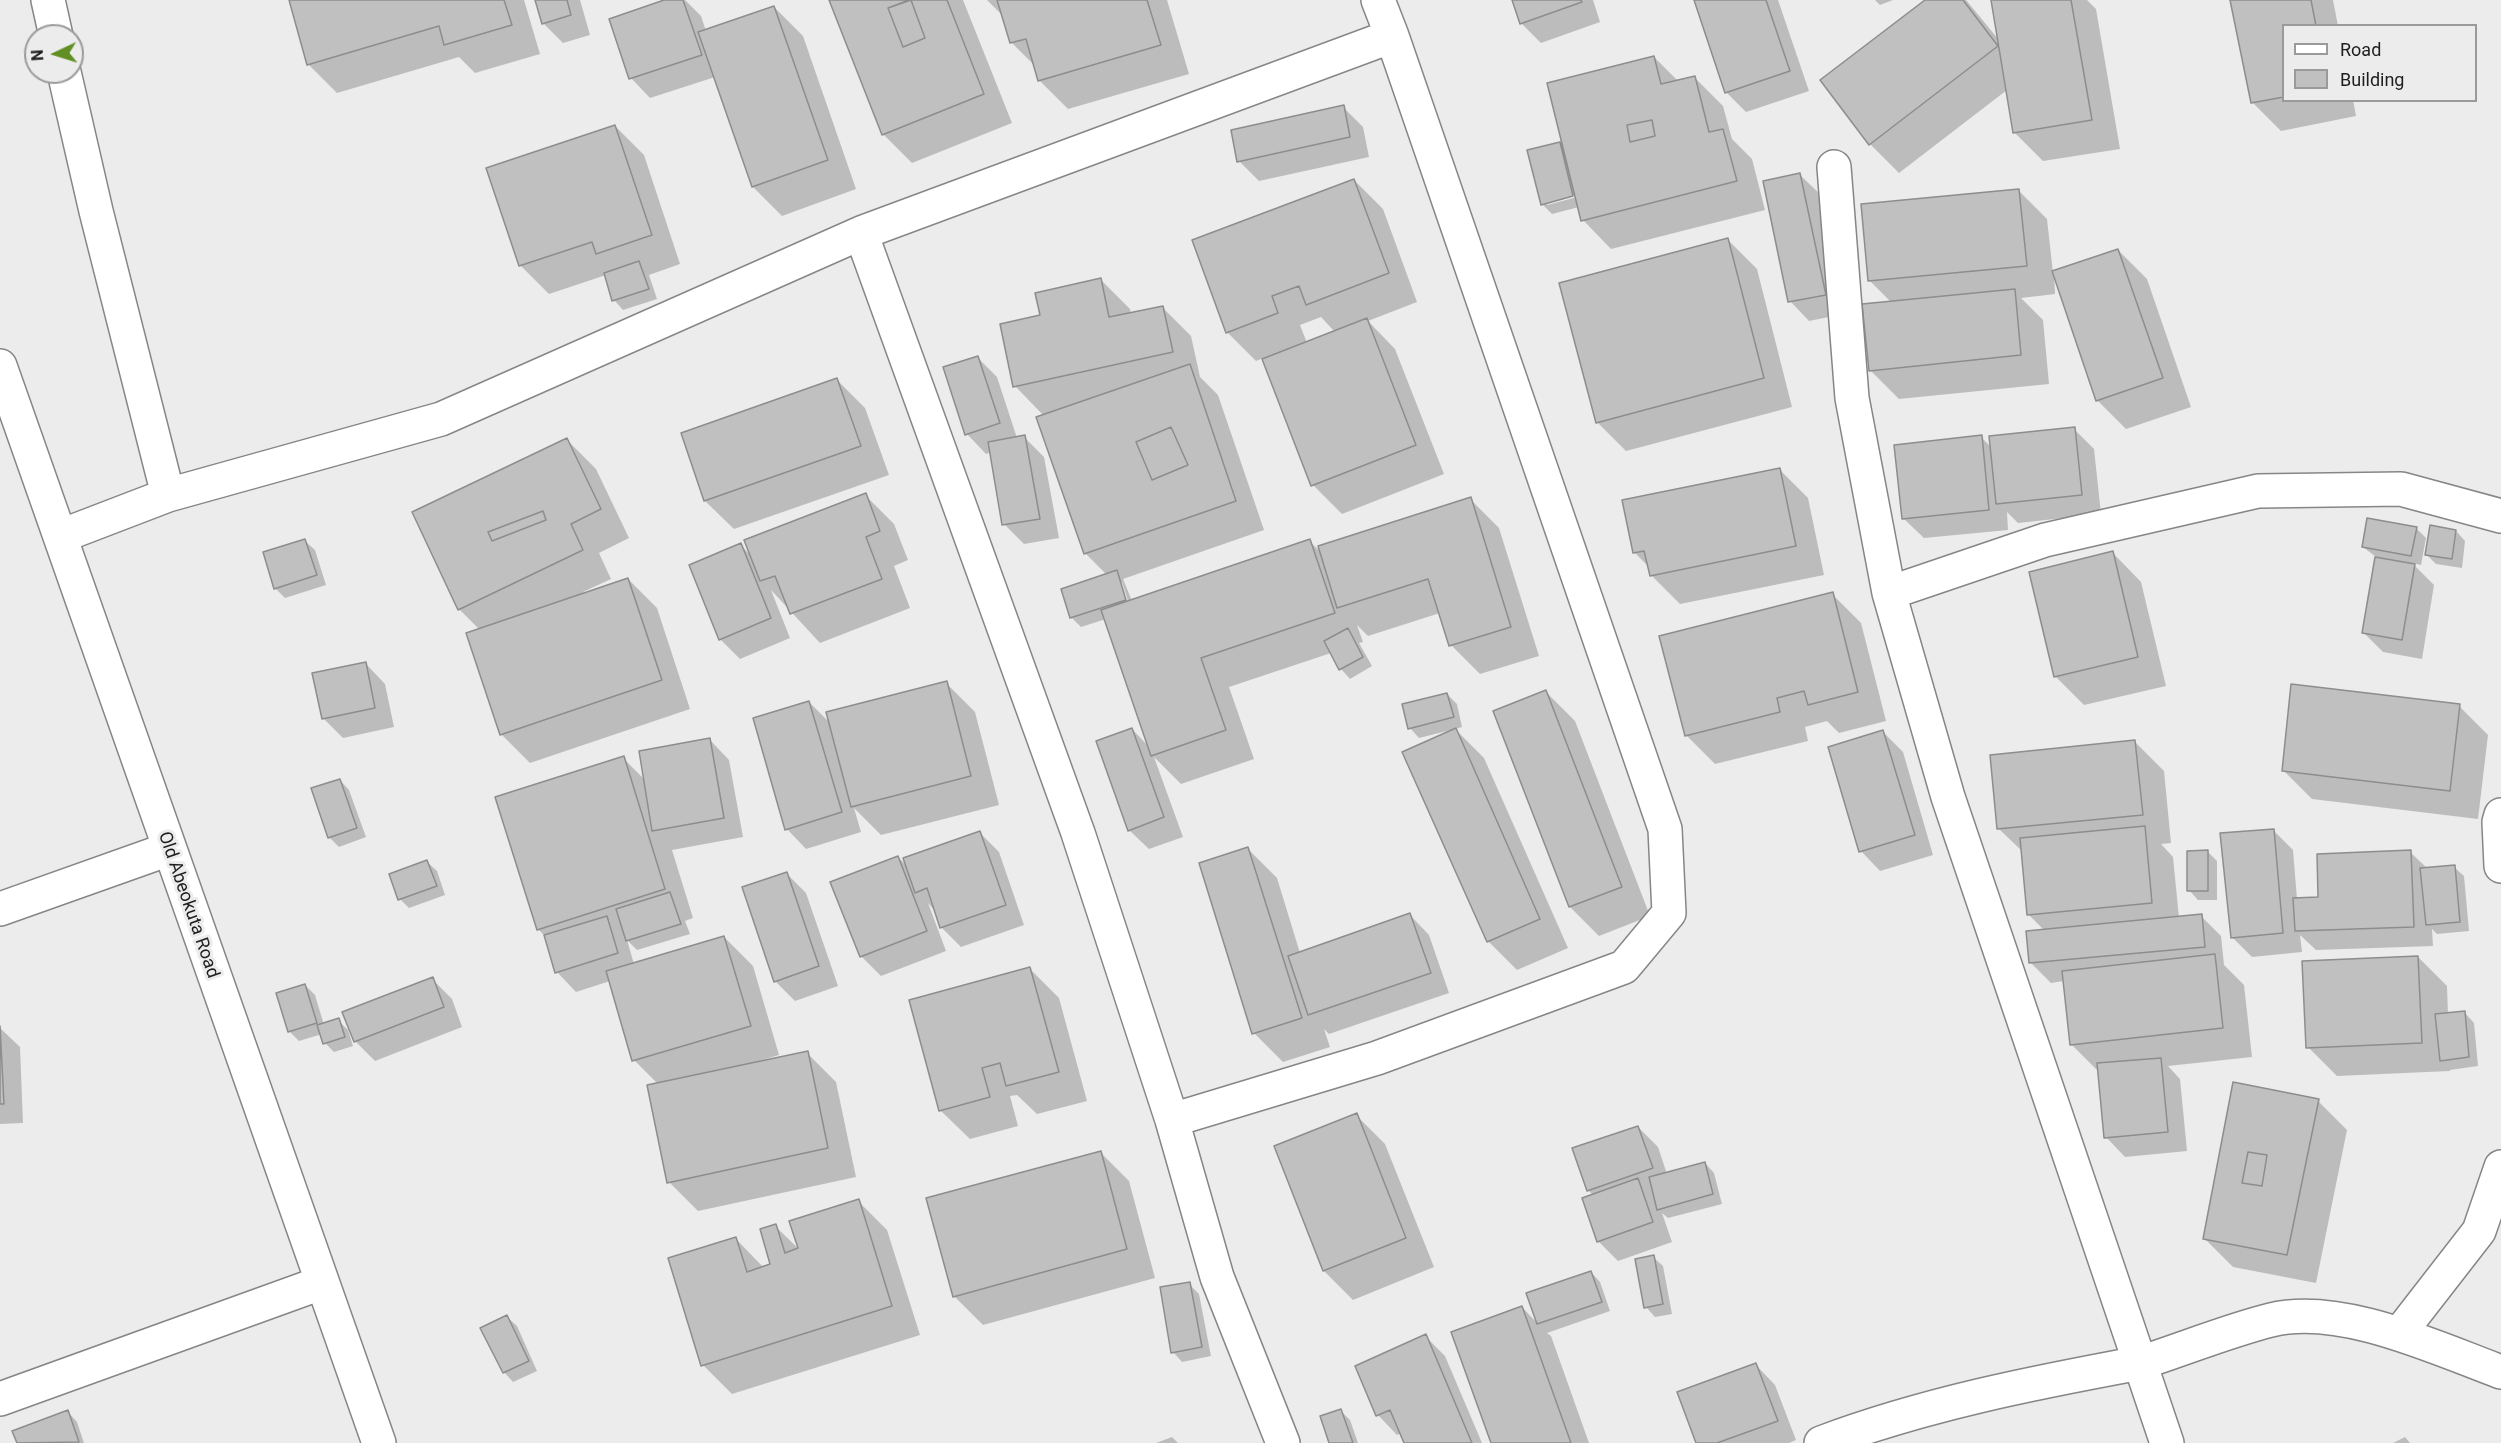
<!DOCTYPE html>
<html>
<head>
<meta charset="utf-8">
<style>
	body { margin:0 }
	#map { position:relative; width:2501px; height:1443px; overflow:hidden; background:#ececed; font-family:Roboto,sans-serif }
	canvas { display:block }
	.legend { position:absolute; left:2282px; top:24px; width:195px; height:78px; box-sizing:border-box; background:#ececed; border:2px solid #9a9a9a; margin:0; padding:8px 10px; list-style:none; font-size:18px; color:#1e1e1e }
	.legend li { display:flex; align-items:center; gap:12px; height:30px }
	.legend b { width:30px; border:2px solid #9a9a9a }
	.north { position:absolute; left:24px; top:24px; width:60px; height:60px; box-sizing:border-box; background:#ececed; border:2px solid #9a9a9a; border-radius:50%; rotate:266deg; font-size:16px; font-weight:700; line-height:24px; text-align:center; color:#1e1e1e }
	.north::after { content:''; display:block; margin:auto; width:21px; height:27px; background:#618f23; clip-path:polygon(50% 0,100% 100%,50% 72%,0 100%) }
</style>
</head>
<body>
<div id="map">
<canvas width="2501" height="1443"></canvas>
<ul class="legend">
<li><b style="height:8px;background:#fff"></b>Road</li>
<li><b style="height:16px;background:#c1c0c0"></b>Building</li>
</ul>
<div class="north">N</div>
</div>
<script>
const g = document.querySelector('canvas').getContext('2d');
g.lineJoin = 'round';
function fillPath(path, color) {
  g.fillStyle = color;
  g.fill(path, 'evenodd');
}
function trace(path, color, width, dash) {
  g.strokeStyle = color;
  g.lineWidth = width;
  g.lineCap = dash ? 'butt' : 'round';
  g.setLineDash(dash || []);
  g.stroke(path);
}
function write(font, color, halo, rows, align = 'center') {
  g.font = font + ' Roboto,sans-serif';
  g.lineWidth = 6;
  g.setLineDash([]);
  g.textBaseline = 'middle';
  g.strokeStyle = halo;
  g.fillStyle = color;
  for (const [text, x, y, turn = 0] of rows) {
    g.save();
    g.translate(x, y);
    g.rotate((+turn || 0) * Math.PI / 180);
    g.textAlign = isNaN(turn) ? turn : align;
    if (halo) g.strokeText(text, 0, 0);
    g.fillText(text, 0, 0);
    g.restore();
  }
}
const shadow = new Path2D(`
	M290 0H524L540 54 475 73 459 57 337 93 308 64Z
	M536 0H580L590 35 563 43 543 23Z
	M669 0H685L701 16 706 31 774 7 803 36 856 189 782 216 753 187 715 77 650 98 631 78Z
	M831 0H963L1012 123 912 163 883 134Z
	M987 0H1167L1189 74 1068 109 1039 80 1035 66 1012 43 1004 17Z
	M1513 0H1593L1600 22 1541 43 1521 23Z
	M1695 0H1778L1809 91 1746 112 1726 92Z
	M1875 0H1893L1880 5Z
	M1928 0H1966L1999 40 1992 0H2087L2096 9 2120 149 2043 161 2014 132 2007 90 1899 173 1870 144Z
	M2232 0H2333L2338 26H2284V100H2353L2356 116 2281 131 2252 102Z
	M1654 57 1678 81 1694 77 1723 106 1732 139 1752 159 1765 210 1611 249 1583 220 1579 207 1552 214 1542 204 1559 143 1565 148ZM1580 193 1581 196 1547 205V202Z
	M1343 107 1363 127 1369 157 1259 181 1239 161Z
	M615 126 644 155 680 264 649 275 657 299 623 310 614 300 606 275 549 294 520 265Z
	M1800 175 1820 194 1844 314 1809 321 1790 301Z
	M1354 180 1383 209 1417 302 1368 321 1395 349 1444 474 1342 514 1313 485 1263 358 1256 361 1227 332ZM1321 317 1335 332 1307 343 1300 325Z
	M2018 190 2047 219 2053 273 2118 250 2147 279 2191 407 2126 429 2097 400 2054 273 2055 294 2021 298 2043 320 2049 384 1899 399 1870 370 1892 303 1870 281Z
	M1728 240 1757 269 1792 407 1626 451 1597 422Z
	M1101 280 1130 309 1131 314 1162 307 1191 336 1200 377 1218 395 1264 530 1123 579 1132 601 1309 541 1322 553 1470 499 1499 528 1539 656 1480 674 1451 645 1440 613 1368 636 1357 625 1363 642 1359 643 1372 666 1350 679 1341 669 1331 653 1229 687 1254 759 1181 784 1154 757 1183 837 1149 849 1129 830 1132 729 1149 747 1106 619 1081 627 1071 617 1107 575 1085 553 1044 416 1015 386 1042 316ZM1119 582H1122L1130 607 1127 608Z
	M977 357 997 377 1017 438 1024 437 1044 457 1059 538 1024 544 1004 524 991 452 986 454 967 434Z
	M836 379 865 408 889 475 734 529 705 501 682 434Z
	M2074 429 2094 449 2101 514 2018 523 2007 512 2008 530 1924 538 1904 519 1981 437 1991 447Z
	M567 440 596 469 629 538 599 553 611 579 583 592 584 594 628 579 657 608 690 709 530 763 501 734 480 630 459 609Z
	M1779 469 1808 498 1824 575 1680 604 1651 575 1649 567 1634 552Z
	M865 495 894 524 908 560 894 566 910 608 820 643 771 590 790 638 740 659 720 639 741 545 751 556Z
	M2416 528 2426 538 2421 565 2412 563 2434 585 2422 659 2383 652 2363 632 2376 557 2363 547Z
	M2456 531 2465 541 2462 568 2436 564 2427 555Z
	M305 541 315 550 326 585 285 598 275 588Z
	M2113 553 2141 582 2166 686 2084 705 2055 676Z
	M1832 594 1861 623 1886 721 1839 733 1827 721 1805 727 1808 741 1715 764 1686 735Z
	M366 664 385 684 394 727 343 738 323 718Z
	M946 683 975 712 999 805 881 835 854 808 861 832 806 849 787 829 809 702 831 724Z
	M1546 692 1575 721 1650 916 1599 936 1570 907 1495 712Z
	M1447 694 1457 704 1462 727 1455 729 1484 758 1568 948 1517 970 1488 941 1451 730 1419 738 1410 728Z
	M2459 706 2488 735 2478 819 2312 799 2283 770Z
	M1883 732 1903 752 1933 855 1880 871 1861 851Z
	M710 740 729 760 743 837 672 850 693 918 685 921 690 934 637 950 627 940 634 964 724 937 753 966 779 1055 759 1061V1063L807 1053 836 1082 856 1177 698 1211 669 1182 658 1084 634 1060 610 981 576 992 557 972 545 936 538 929 623 758 645 780Z
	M2135 742 2164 771 2171 843 2161 844 2173 857 2179 918 2201 916 2221 936 2224 965 2244 985 2252 1057 2168 1066 2180 1079 2187 1151 2125 1157 2106 1137 2100 1073 2071 1044 2064 981 2051 983 2031 963 2045 931 2028 914 2023 852 1999 829Z
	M340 780 349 790 366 837 339 847 329 837Z
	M2273 830 2293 850 2297 899 2320 898 2410 852 2428 869 2454 867 2464 876 2469 931 2437 934 2432 929 2433 946 2316 950 2300 935 2302 952 2252 957 2232 937Z
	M980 833 999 852 1024 925 961 947 941 927 936 912 928 903 946 951 881 976 861 956 898 857 908 867Z
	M1248 849 1277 878 1300 953 1410 915 1429 935 1449 993 1329 1034 1324 1029 1330 1047 1283 1062 1254 1033Z
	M2207 851 2217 861V900H2198L2189 890Z
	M427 862 437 871 445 895 409 908 400 899Z
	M786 873 806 893 838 986 795 1001 775 981Z
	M2418 957 2447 986 2448 1015 2465 1013 2474 1023 2478 1066 2450 1070V1071L2337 1076 2308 1047Z
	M1030 969 1059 998 1087 1101 1037 1114 1017 1095 1010 1096 1018 1126 970 1139 941 1111Z
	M432 979 452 999 462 1027 375 1061 355 1041Z
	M305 985 315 995 324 1025 338 1020 348 1030 353 1046 334 1052 325 1043 322 1034 299 1041 289 1031Z
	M0 1028 20 1047 23 1123 0 1124Z
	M2318 1101 2347 1130 2316 1283 2233 1267 2204 1238Z
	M1356 1115 1385 1144 1434 1267 1353 1300 1324 1271Z
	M1638 1127 1658 1147 1667 1174 1705 1163 1714 1173 1722 1204 1668 1218 1662 1213 1672 1242 1618 1261 1598 1241 1593 1195 1588 1190Z
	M1100 1152 1129 1181 1155 1278 983 1325 954 1296Z
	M858 1201 887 1230 920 1335 732 1394 703 1365 736 1239 764 1268 772 1265 775 1226 801 1251Z
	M1653 1257 1663 1266 1672 1314 1655 1317 1646 1307Z
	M1591 1272 1600 1282 1610 1311 1547 1333 1551 1336 1589 1443H1493L1522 1307 1538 1324 1528 1294Z
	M1189 1284 1199 1294 1211 1356 1182 1362 1173 1352Z
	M507 1317 517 1326 537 1371 513 1382 504 1372Z
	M1425 1336 1445 1356 1482 1443H1406L1402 1433 1397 1435 1378 1415 1357 1366Z
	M1756 1365 1775 1385 1796 1440 1789 1443H1697Z
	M1341 1411 1350 1420 1358 1443H1331Z
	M68 1412 77 1422 84 1443H18L14 1432Z
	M1172 1437 1178 1443H1156Z
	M2405 1437 2410 1443H2393Z`);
const building = new Path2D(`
	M289 0H504L512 25 444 45 439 26 307 65Z
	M535 0H567L571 15 542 24Z
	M664 0H683L702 55 629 79 609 19Z
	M829 0H909L888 8 903 47 925 38 911 0H947L984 94 882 135Z
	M911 0 925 38 903 47 888 8Z
	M997 0H1147L1161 45 1038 81 1026 39 1010 43Z
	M1512 0H1581L1582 2 1520 24Z
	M1694 0H1766L1790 71 1725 93Z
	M1925 0H1963L1998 46 1869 145 1820 80Z
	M1991 0H2071L2092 120 2013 133Z
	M2230 0H2311L2316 26H2284V97L2251 103Z
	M774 6 828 160 752 187 698 32Z
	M1654 56 1661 84 1695 76 1709 132 1723 129 1737 181 1581 221 1547 83ZM1652 120 1655 136 1630 142 1627 125Z
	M1344 105 1350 137 1237 162 1231 130Z
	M1652 120 1655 136 1630 142 1627 125Z
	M615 125 652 235 596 254 592 242 519 266 486 168Z
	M1560 142 1573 196 1541 205 1527 150Z
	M1800 173 1826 295 1788 302 1763 181Z
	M1354 179 1389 273 1306 305 1299 286 1272 296 1278 313 1226 333 1192 240Z
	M2019 189 2027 266 1868 281 1861 204Z
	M1728 238 1764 378 1596 423 1559 283Z
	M2118 249 2163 378 2096 401 2052 271Z
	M639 261 649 289 612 301 604 273Z
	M1101 278 1109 317 1163 306 1173 352 1013 387 1000 324 1040 315 1035 293Z
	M2015 289 2021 355 1869 371 1862 304Z
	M1367 318 1416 445 1311 486 1262 359Z
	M978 356 1000 423 965 435 943 367Z
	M1190 364 1236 501 1084 554 1036 417ZM1171 427 1188 465 1152 480 1136 442Z
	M837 378 861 446 704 501 681 433Z
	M1171 427 1188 465 1152 480 1136 442Z
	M2075 427 2082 495 1996 504 1989 436Z
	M1025 435 1040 519 1002 525 988 442Z
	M1982 435 1989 510 1902 519 1894 445Z
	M567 438 601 509 571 524 583 550 458 610 412 512ZM543 511 546 520 492 541 488 532Z
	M1780 468 1796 546 1650 576 1644 551 1633 553 1622 500Z
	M866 493 880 531 866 537 882 579 790 614 775 576 760 581 744 540Z
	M1471 497 1511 627 1449 646 1428 579 1337 608 1318 546Z
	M543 511 546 520 492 541 488 532Z
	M2367 518 2417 527 2411 556 2362 547Z
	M2430 525 2456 530 2452 559 2425 555Z
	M305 539 317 575 274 589 263 552Z
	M1310 539 1335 613 1201 658 1226 730 1151 756 1101 610Z
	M741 543 771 618 719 640 689 565Z
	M2113 551 2138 657 2054 677 2029 572Z
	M2375 557 2415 564 2402 640 2362 633Z
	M1117 570 1126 600 1070 618 1061 589Z
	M628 578 662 680 500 735 466 633Z
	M1833 592 1858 692 1808 705 1804 691 1777 698 1780 712 1685 736 1659 636Z
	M1348 628 1363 657 1339 670 1324 641Z
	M366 662 375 708 322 719 312 673Z
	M947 681 971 776 851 807 826 712Z
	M2291 684 2460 704 2450 791 2282 771Z
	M1546 690 1622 887 1569 907 1493 711Z
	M1447 693 1454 717 1408 729 1402 704Z
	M809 701 842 812 785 830 753 718Z
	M1132 728 1164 817 1128 831 1096 741Z
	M1456 728 1540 919 1487 942 1402 752Z
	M1883 730 1915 835 1859 852 1828 747Z
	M710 738 724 818 652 831 639 751Z
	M2135 740 2143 815 1997 829 1990 755Z
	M624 756 665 889 537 930 495 797Z
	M340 779 357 828 328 838 311 788Z
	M2145 826 2152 903 2027 915 2020 838Z
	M2274 829 2283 933 2231 938 2220 833Z
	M980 831 1006 905 940 928 927 888 915 893 903 858Z
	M1248 847 1302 1018 1252 1034 1199 863Z
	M2208 850V891H2187V851Z
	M2411 850 2414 927 2295 931 2293 898 2318 897 2317 854Z
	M898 856 927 931 860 957 830 882Z
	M427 860 437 886 398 900 389 874Z
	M2455 865 2460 922 2426 925 2420 868Z
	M787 872 819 966 774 982 742 887Z
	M670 892 681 924 626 941 616 909Z
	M1410 913 1431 973 1308 1015 1288 956Z
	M2202 914 2205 947 2029 963 2026 931Z
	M607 916 618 953 555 973 544 935Z
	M724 936 751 1026 632 1061 606 971Z
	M2215 954 2223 1028 2070 1045 2062 971Z
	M2418 956 2422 1043 2306 1048 2302 961Z
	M1030 967 1059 1072 1006 1086 1000 1063 982 1068 990 1097 939 1111 909 1000Z
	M433 977 444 1007 354 1042 342 1012Z
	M305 984 317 1023 288 1032 276 993Z
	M2465 1011 2469 1057 2440 1061 2435 1014Z
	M339 1018 345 1037 323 1044 317 1025Z
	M0 1026 4 1104H0Z
	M808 1051 828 1148 667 1183 647 1085Z
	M2161 1058 2168 1132 2104 1138 2097 1063Z
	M2233 1082 2319 1099 2287 1255 2203 1239ZM2248 1152 2267 1155 2262 1186 2242 1183Z
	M1357 1113 1406 1238 1323 1271 1274 1146Z
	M1638 1126 1653 1168 1587 1191 1572 1148Z
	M1101 1151 1127 1249 953 1297 926 1198Z
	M2248 1152 2267 1155 2262 1186 2242 1183Z
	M1705 1162 1713 1194 1657 1210 1649 1177Z
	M1638 1178 1653 1222 1597 1242 1582 1198Z
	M859 1199 892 1306 701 1366 668 1258 736 1237 747 1272 770 1264 760 1229 776 1224 785 1253 798 1248 789 1221Z
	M1654 1255 1663 1304 1644 1308 1635 1259Z
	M1591 1271 1602 1302 1537 1324 1526 1293Z
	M1190 1282 1202 1347 1171 1353 1160 1287Z
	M1522 1306 1571 1443H1491L1451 1332Z
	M507 1315 529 1361 503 1373 480 1328Z
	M1426 1334 1472 1443H1404L1390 1410 1376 1416 1355 1366Z
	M1756 1363 1778 1421 1717 1443H1696L1677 1392Z
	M1341 1409 1353 1443H1329L1320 1416Z
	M68 1410 79 1442 17 1443 12 1431Z`);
const minor = new Path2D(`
	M48 0 56 36
	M1378 0 1392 36
	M64 72 96 211 168 495
	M1834 167 1852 398 1889 593 1948 797 2140 1363C2184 1349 2227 1331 2271 1320 2341 1303 2436 1348 2501 1372
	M861 233 1078 833 1172 1120 1217 1277 1283 1443
	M61 536 168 495 441 419 861 233 1392 36 1665 829 1669 913 1624 967 1377 1058 1172 1120
	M1889 593 2045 540 2258 491 2401 489 2501 516
	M2501 815 2499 822 2501 866
	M0 909 169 849
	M2399 1334 2479 1231 2501 1167
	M0 1399 321 1283
	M1821 1443C1925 1404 2032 1383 2140 1363L2167 1443`);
const highway = new Path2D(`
	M0 366 379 1443`);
const streetNames = [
	["Old Abeokuta Road",188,905,71]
];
fillPath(shadow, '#0003');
fillPath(building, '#c1c0c0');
trace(building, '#8e8c8c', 1.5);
trace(minor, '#868687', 36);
trace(highway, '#868687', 36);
trace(minor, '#fff', 33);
trace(highway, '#fff', 33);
write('18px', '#1e1e1e', '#ececed', streetNames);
</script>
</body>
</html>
